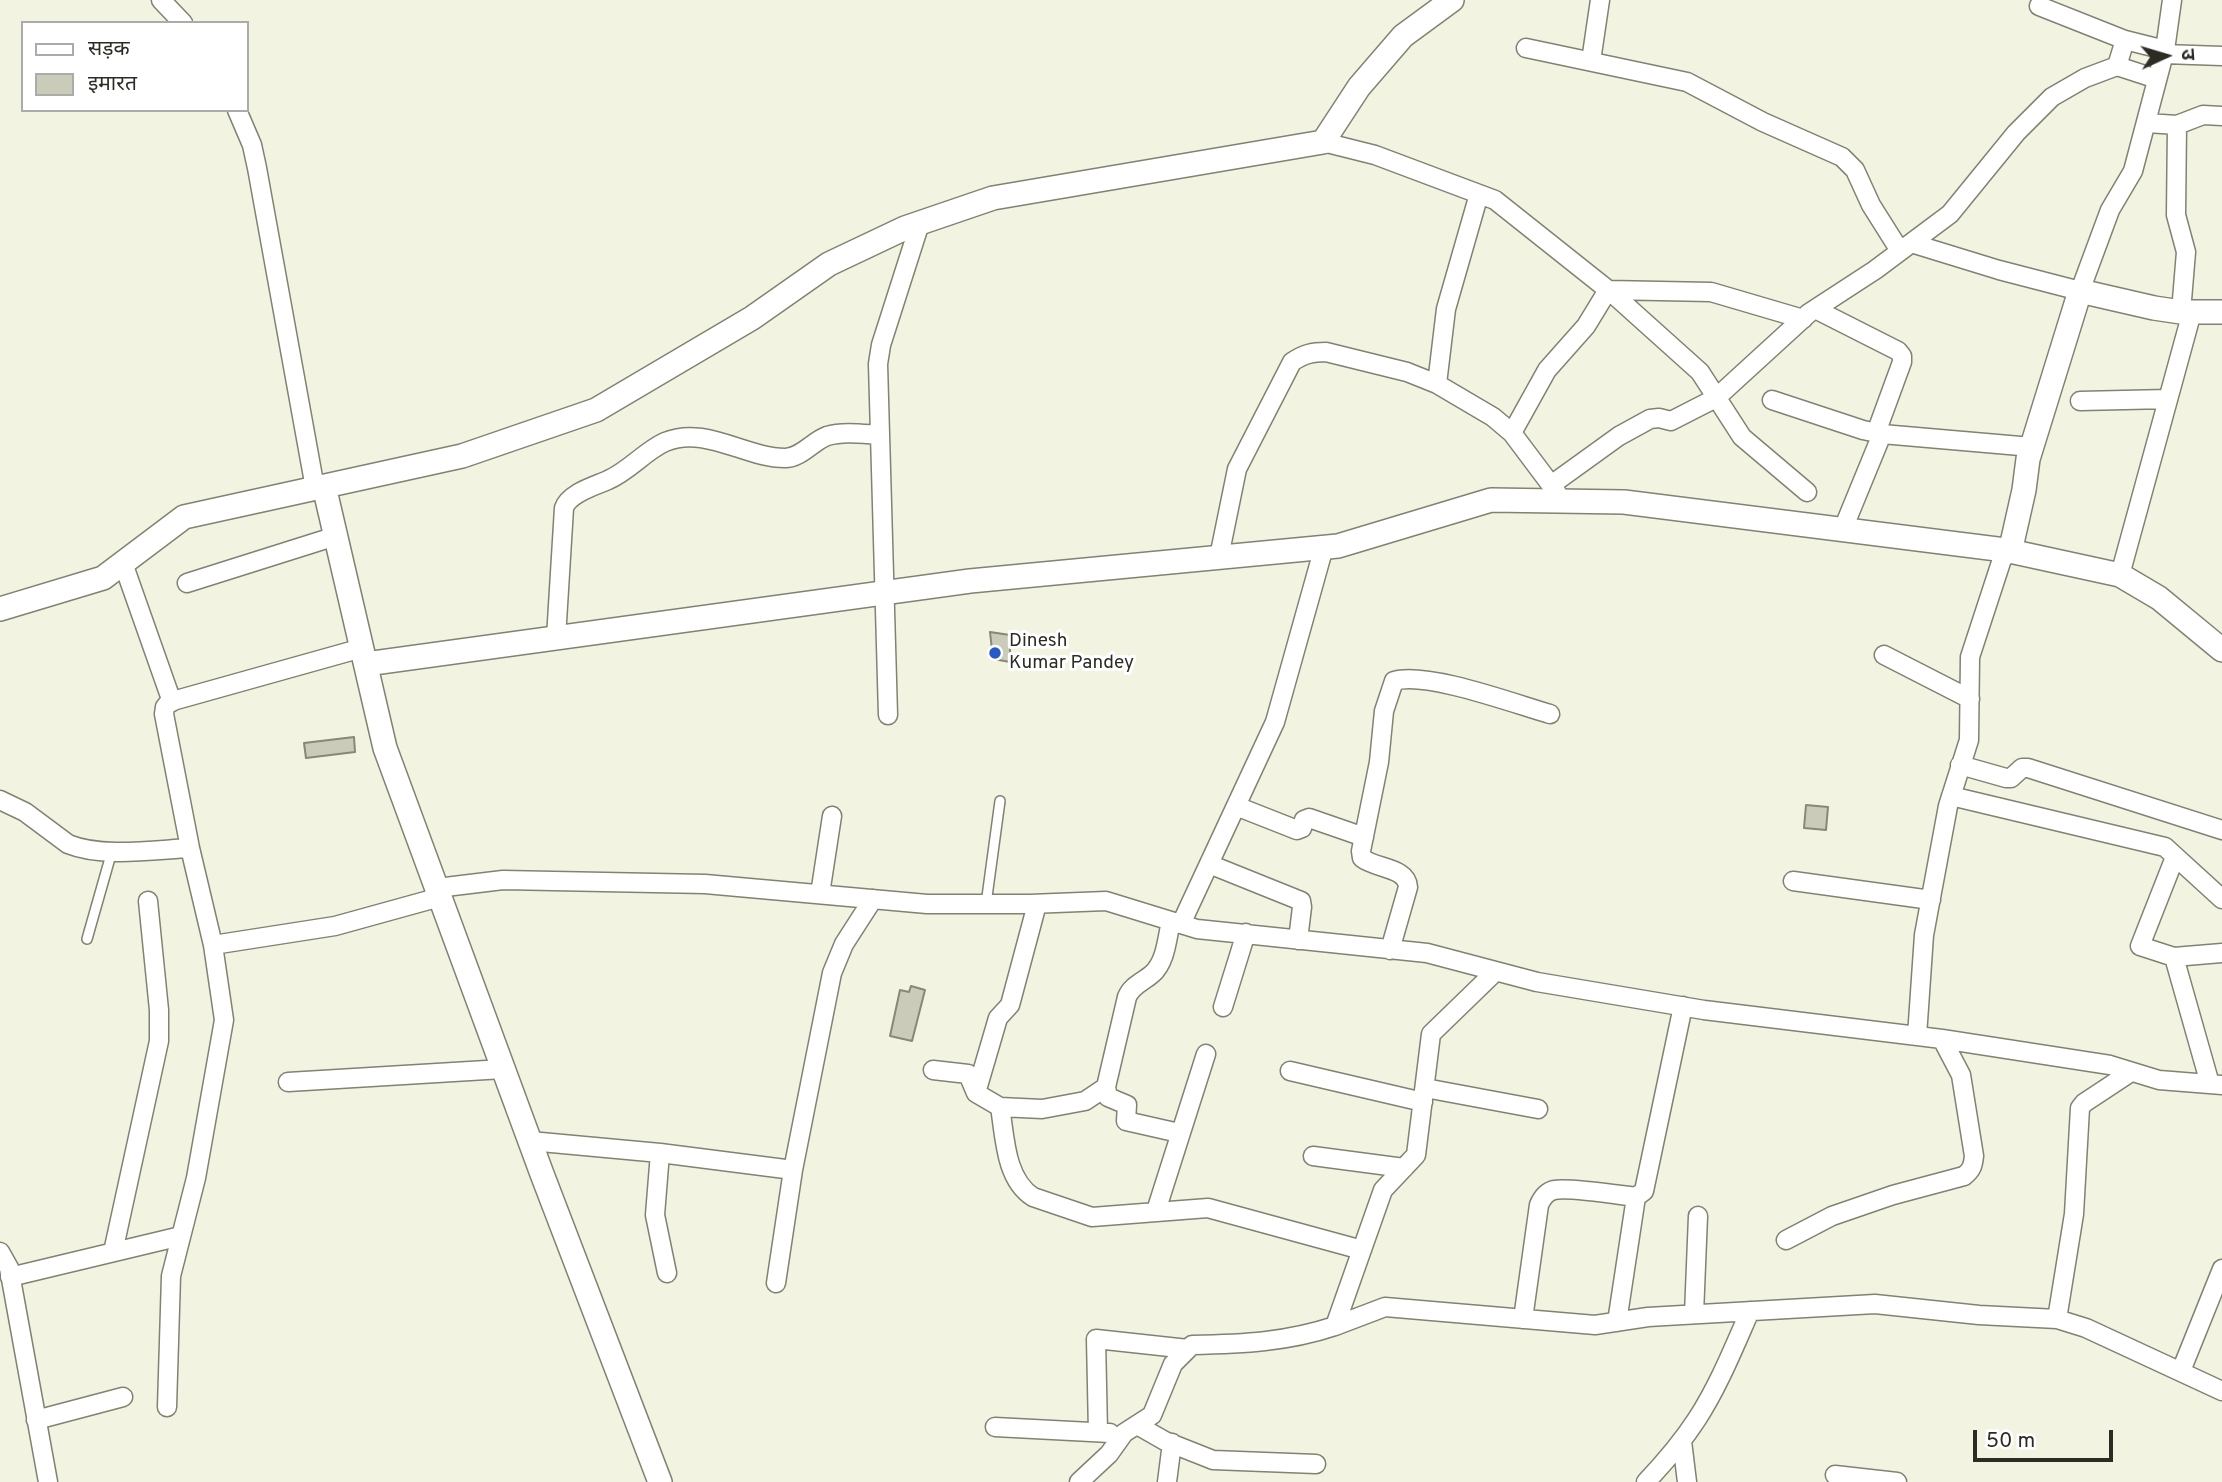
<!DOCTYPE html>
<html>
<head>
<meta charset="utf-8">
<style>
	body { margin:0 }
	#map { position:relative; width:2222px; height:1482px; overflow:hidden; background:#f2f3e0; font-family:Overpass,"Noto Sans Devanagari",sans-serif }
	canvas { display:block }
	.legend { position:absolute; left:21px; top:21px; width:228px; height:91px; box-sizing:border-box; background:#fff; border:2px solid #ababa8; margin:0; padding:9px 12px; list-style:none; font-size:21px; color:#2c2c25 }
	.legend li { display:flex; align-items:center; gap:14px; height:35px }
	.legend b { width:35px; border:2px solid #ababa8 }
	.north { position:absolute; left:2131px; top:21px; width:70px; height:70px; -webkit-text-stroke:5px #fff; paint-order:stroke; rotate:86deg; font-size:19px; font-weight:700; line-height:28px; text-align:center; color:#2c2c25 }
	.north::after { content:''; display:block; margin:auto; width:24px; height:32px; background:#2c2c25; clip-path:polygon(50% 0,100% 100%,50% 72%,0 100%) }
	.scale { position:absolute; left:1973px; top:1430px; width:140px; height:32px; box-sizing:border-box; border:4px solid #2c2c25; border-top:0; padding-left:9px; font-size:21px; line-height:24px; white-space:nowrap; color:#2c2c25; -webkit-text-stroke:5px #fff; paint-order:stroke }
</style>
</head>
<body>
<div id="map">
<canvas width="2222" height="1482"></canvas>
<ul class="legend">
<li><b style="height:9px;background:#fff"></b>सड़क</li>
<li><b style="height:19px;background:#cacbb9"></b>इमारत</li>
</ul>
<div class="north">उ</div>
<div class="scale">50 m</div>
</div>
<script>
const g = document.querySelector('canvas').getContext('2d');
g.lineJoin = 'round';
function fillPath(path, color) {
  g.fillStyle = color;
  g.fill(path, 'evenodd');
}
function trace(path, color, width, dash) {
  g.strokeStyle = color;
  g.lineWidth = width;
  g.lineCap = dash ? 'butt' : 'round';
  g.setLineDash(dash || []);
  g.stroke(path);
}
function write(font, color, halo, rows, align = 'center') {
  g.font = font + ' Overpass,sans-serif';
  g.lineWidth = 6;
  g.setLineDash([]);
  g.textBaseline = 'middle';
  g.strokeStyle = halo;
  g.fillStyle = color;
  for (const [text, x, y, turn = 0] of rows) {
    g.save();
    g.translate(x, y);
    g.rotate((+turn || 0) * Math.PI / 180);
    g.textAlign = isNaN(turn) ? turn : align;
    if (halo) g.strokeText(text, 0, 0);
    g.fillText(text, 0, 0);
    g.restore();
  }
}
const building = new Path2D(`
	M990 632 1010 635V662L993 659Z
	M354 737 355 752 306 758 304 743Z
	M1806 805 1828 807 1826 830 1804 828Z
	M911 986 925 990 912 1041 890 1036 900 990 909 992Z`);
const lane = new Path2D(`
	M986 904 1000 801
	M87 939 112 851`);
const street = new Path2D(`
	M161 0 183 23
	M2039 6 2125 40
	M1526 48 1687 82 1763 122 1842 157 1855 170 1871 205 1900 251
	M2164 54 2222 56
	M1591 61 1600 0
	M2117 66 2157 79
	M237 110 252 145 257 168 315 488
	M2147 123 2177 125 2203 115 2222 116
	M2177 125 2176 215 2186 252 2181 312
	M1323 142 1375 155 1495 200 1612 293 1700 372 1742 437 1807 492
	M1911 243 1999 270 2080 291 2110 210 2133 171 2165 50
	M1815 309 1898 351 1902 356V362L1876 433
	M1437 384 1446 309 1479 194
	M1772 400 1863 430 1882 434 2032 447
	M2080 401 2168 399
	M1512 433 1547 370 1586 326 1608 290 1711 292 1803 319
	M1551 485 1619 436 1650 419 1659 418 1671 421 1716 398 1809 313 1875 270 1950 214 2016 133 2052 97 2085 78 2117 66 2125 40 2165 50 2172 0
	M1843 529 1882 434
	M1219 557 1237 469 1292 362C1304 354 1312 352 1326 352L1407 372 1437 384 1493 417 1512 433 1557 493
	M123 563 172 702
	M2120 575 2192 312
	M187 583 336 536
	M556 638 564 508C569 493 595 486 608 480 629 471 645 451 665 442 705 425 745 458 785 458 801 458 813 441 827 436 844 431 863 434 880 435
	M1884 655 1970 699
	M888 715 878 364 881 345 920 223
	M1960 765 2006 778H2011L2022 768H2028L2222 830
	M1951 796 2165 847 2222 899
	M0 800 25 812 68 844C102 858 153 850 190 848
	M1236 806 1297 830 1302 828 1304 820 1309 818 1364 837
	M2175 857 2140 946 2174 957 2210 1084
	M1209 864 1301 901 1302 907 1298 940
	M1793 881 1931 900
	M437 888 503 880 705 884 927 904H1030L1106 901 1197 929 1427 953 1537 982 1704 1010 1942 1039 2110 1065 2159 1080 2222 1085
	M820 894 832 816
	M1171 921C1167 938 1166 962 1152 974 1143 982 1132 985 1127 997L1106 1087 1108 1097 1127 1105 1126 1121 1179 1133
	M1181 924 1275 722 1324 547
	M213 945 335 926 440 897
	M1390 950 1408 887C1407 867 1376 869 1362 858L1361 851 1379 762 1384 711 1394 681C1426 671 1515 704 1550 714
	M2174 957 2222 953
	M1223 1007 1246 933
	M1917 1036 1924 935 1948 806 1969 740 1970 657 2005 550
	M933 1070 968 1074 976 1093 1000 1107 1042 1109 1085 1101 1106 1087
	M1290 1071 1423 1102
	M288 1082 503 1069
	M1425 1088 1538 1109
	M976 1093 998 1018 1010 1005 1037 904
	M1000 1107C1005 1137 1005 1179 1033 1197L1092 1217 1208 1208 1362 1250
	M530 1141 660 1153 793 1170
	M660 1153 655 1215 667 1273
	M1313 1156 1404 1168
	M1156 1211 1206 1054
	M1786 1240 1832 1216 1893 1195 1964 1176C1972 1170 1973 1165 1974 1156L1961 1075 1942 1039
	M0 1252 9 1268 48 1482
	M113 1252 159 1041V1010L148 901
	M10 1277 181 1236
	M776 1283 793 1170 832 973 844 944 873 899
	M1694 1314 1698 1216
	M1523 1319 1539 1205C1542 1198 1546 1192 1554 1190 1569 1187 1619 1195 1636 1197L1644 1191 1683 1006
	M2057 1319 2074 1214 2080 1108 2084 1103 2131 1072
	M1617 1322 1636 1197
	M1335 1326 1385 1307 1595 1325 1648 1317 1875 1304 1979 1315 2057 1319 2086 1328 2222 1391
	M2181 1371 2222 1269
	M167 1407 171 1276 196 1178 224 1020 213 945 190 848 164 714 165 707 169 702 362 648
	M36 1420 123 1397
	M1137 1425 1165 1441 1213 1460 1316 1464
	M995 1427 1110 1433
	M1098 1432 1096 1339 1188 1349
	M1682 1441 1687 1482
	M1835 1475 1897 1482
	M1079 1482 1109 1454 1124 1433 1152 1415 1173 1364 1192 1345C1243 1344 1287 1342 1335 1326L1383 1190 1416 1155 1431 1034 1496 971
	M1167 1482 1172 1443
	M1646 1482C1665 1462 1682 1442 1697 1419 1719 1385 1734 1347 1750 1311`);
const secondary = new Path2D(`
	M324 486 385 748 542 1174 660 1482
	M2010 552 2024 490 2028 459 2080 291 2154 308 2181 312H2222
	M0 609 103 578 184 517 462 456 596 410 752 318 829 264 905 228 993 198 1323 142 1359 87 1403 36 1452 0
	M366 664 970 581 1338 546 1491 500 1624 502 2005 550 2120 575 2159 598 2222 650`);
const markers = [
	[995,653,7,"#2859c7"]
];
const poiNames = [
	["Dinesh",1009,642],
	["Kumar Pandey",1009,664]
];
fillPath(building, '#cacbb9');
trace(building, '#878877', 2);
trace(lane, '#818271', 12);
trace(street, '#818271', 21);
trace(secondary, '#818271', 26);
trace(lane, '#fff', 9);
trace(street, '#fff', 18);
trace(secondary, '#fff', 23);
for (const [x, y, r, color] of markers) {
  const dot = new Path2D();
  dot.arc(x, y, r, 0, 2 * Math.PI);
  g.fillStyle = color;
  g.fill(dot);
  trace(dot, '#fff', 2.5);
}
write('19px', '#2c2c25', '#fff', poiNames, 'left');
</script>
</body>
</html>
